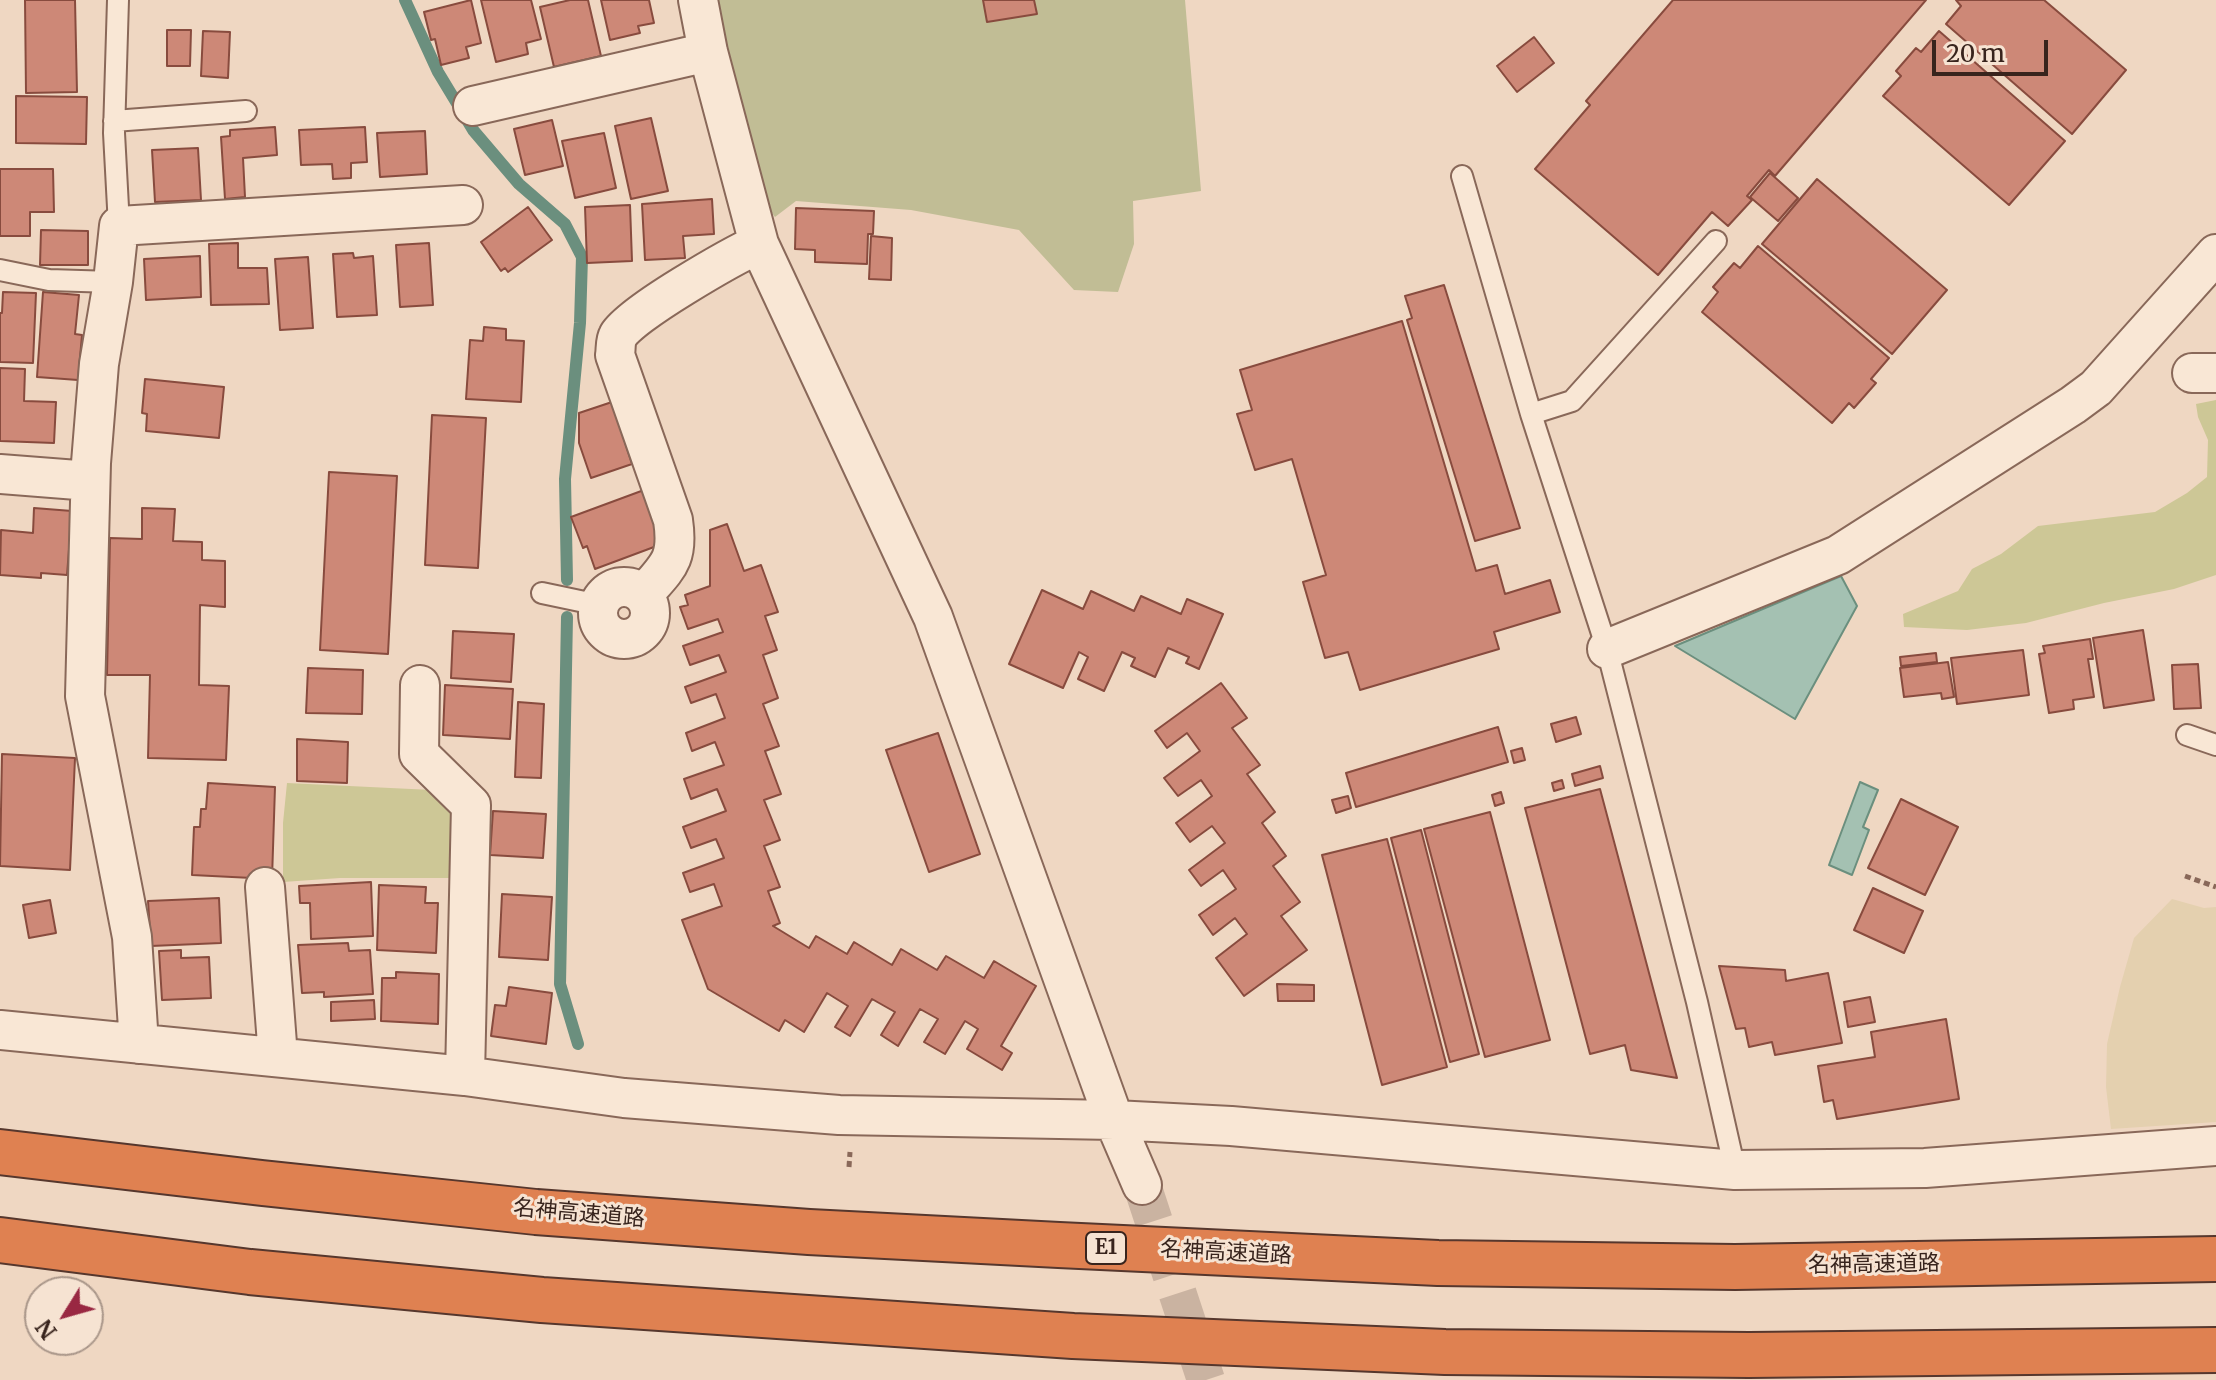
<!DOCTYPE html>
<html>
<head>
<meta charset="utf-8">
<style>
	body { margin:0 }
	#map { position:relative; width:2216px; height:1380px; overflow:hidden; background:#efd7c2; font-family:Merriweather,serif }
	canvas { display:block }
	.north { position:absolute; left:24px; top:1276px; width:80px; height:80px; box-sizing:border-box; background:#f6e3d2; border:2px solid #aa978a; border-radius:50%; rotate:233deg; font-size:22px; font-weight:700; line-height:32px; text-align:center; color:#38241d }
	.north::after { content:''; display:block; margin:auto; width:28px; height:36px; background:#992842; clip-path:polygon(50% 0,100% 100%,50% 72%,0 100%) }
	.scale { position:absolute; left:1932px; top:40px; width:116px; height:36px; box-sizing:border-box; border:4px solid #38241d; border-top:0; padding-left:10px; font-size:24px; line-height:28px; white-space:nowrap; color:#38241d; -webkit-text-stroke:6px #f6e3d2; paint-order:stroke }
</style>
</head>
<body>
<div id="map">
<canvas width="2216" height="1380"></canvas>
<div class="north">N</div>
<div class="scale">20 m</div>
</div>
<script>
const g = document.querySelector('canvas').getContext('2d');
g.lineJoin = 'round';
function fillPath(path, color) {
  g.fillStyle = color;
  g.fill(path, 'evenodd');
}
function trace(path, color, width, dash) {
  g.strokeStyle = color;
  g.lineWidth = width;
  g.lineCap = dash ? 'butt' : 'round';
  g.setLineDash(dash || []);
  g.stroke(path);
}
function write(font, color, halo, rows, align = 'center') {
  g.font = font + ' Merriweather,"Noto Sans JP",serif';
  g.lineWidth = 6;
  g.setLineDash([]);
  g.textBaseline = 'middle';
  g.strokeStyle = halo;
  g.fillStyle = color;
  for (const [text, x, y, turn = 0] of rows) {
    g.save();
    g.translate(x, y);
    g.rotate((+turn || 0) * Math.PI / 180);
    g.textAlign = isNaN(turn) ? turn : align;
    if (halo) g.strokeText(text, 0, 0);
    g.fillText(text, 0, 0);
    g.restore();
  }
}
const farmland = new Path2D(`
	M2172 899 2204 908 2216 907V1122L2111 1129 2106 1087 2107 1044 2120 987 2134 938Z`);
const green = new Path2D(`
	M2216 400V575L2174 589 2104 603 2026 623 1967 630 1904 627 1903 614 1958 591 1972 569 2001 554 2038 526 2155 512 2187 493 2207 477 2208 440 2198 417 2196 404Z
	M287 783 432 790 455 815 452 878H340L283 882V823Z`);
const cemetery = new Path2D(`
	M718 0H1185L1201 191 1133 201 1134 244 1118 292 1074 290 1019 230 911 210 796 201 775 217 753 188Z`);
const water = new Path2D(`
	M1841 576 1857 606 1795 719 1675 646Z
	M1860 782 1878 790 1863 827 1869 830 1852 875 1829 865Z`);
const stream = new Path2D(`
	M405 0 438 72 473 130 519 184 565 224 582 257 580 323 565 479 567 580
	M567 617 560 984 578 1044`);
const building = new Path2D(`
	M25 0H75L77 92 26 93Z
	M471 0 481 43 466 47 469 58 441 65 435 39 431 40 424 12Z
	M481 0H531L541 39 526 43 528 54 496 62Z
	M570 0H588L601 56 554 67 540 7Z
	M601 0H649L654 23 638 26 640 33 610 40Z
	M983 0H1034L1037 14 987 22Z
	M1673 0H1926L1775 176 1769 170 1747 196 1752 200 1728 226 1712 212 1658 275 1535 169 1590 105 1586 101Z
	M2044 0 2126 70 2072 134 1946 24 1961 6 1956 0Z
	M167 30H191L190 66H167Z
	M203 31 230 32 228 78 201 76Z
	M1939 31 2065 141 2009 205 1883 96 1901 76 1896 71 1916 48 1921 52Z
	M1534 37 1554 63 1517 92 1497 66Z
	M16 96 87 97 86 144 16 143Z
	M651 118 668 191 631 199 615 126Z
	M552 120 563 166 525 175 514 129Z
	M275 127 277 155 243 158 245 197 225 199 221 137 230 136V130Z
	M365 127 367 162 351 163V178L333 179 332 164 301 165 299 130Z
	M425 131 427 174 380 177 377 133Z
	M604 133 616 188 575 198 562 141Z
	M198 148 201 200 155 202 152 150Z
	M0 169H53L54 212H30V236H0Z
	M1770 173 1798 198 1778 221 1750 197Z
	M1817 179 1947 290 1892 354 1762 244Z
	M712 199 714 234 683 236 685 258 645 260 642 204Z
	M630 205 632 261 587 263 585 207Z
	M528 207 552 240 508 272 505 268 501 271 481 242Z
	M796 208 874 211 873 234H868L867 264 815 262V250L795 249Z
	M41 230 88 231V265H40Z
	M871 236 892 238 891 280 869 279Z
	M238 243V268H267L269 304 211 305 209 244Z
	M429 243 433 305 400 307 396 245Z
	M1758 246 1889 358 1871 379 1876 383 1854 408 1849 403 1832 423 1702 312 1718 292 1713 287 1734 263 1740 268Z
	M353 253 354 258 373 256 377 315 337 317 333 254Z
	M200 256 201 297 146 300 144 259Z
	M308 257 313 328 280 330 275 259Z
	M1444 285 1520 528 1475 541 1407 320 1412 318 1405 296Z
	M3 292 36 293 33 363 0 362V313H2Z
	M43 292 79 295 75 334 82 335 78 380 37 377Z
	M1402 321 1476 571 1497 565 1505 594 1550 580 1560 612 1494 632 1499 649 1360 690 1348 652 1325 658 1303 582 1326 575 1292 459 1255 470 1237 414 1252 410 1240 370Z
	M484 327 506 329V340L524 341 521 402 466 399 470 340 483 341Z
	M0 368 25 369 24 401 56 402 54 443 0 441Z
	M145 379 224 387 219 438 146 431 147 414 142 413Z
	M612 402 632 464 591 478 579 443V413Z
	M432 415 486 418 478 568 425 565Z
	M329 472 397 476 388 654 320 650Z
	M644 490 659 530 654 547 595 569 587 546 583 548 571 517Z
	M34 508 72 511 67 575 41 573V578L0 575 1 530 33 533Z
	M142 508 175 509 173 541 202 542V560L225 561V607L200 605 199 685 229 686 226 760 148 758 150 675H107L110 538 142 539Z
	M727 524 744 571 761 565 778 612 765 616 777 650 763 655 778 698 763 704 779 746 765 751 781 794 764 800 780 840 764 846 780 887 768 891 780 923 773 926 809 948 816 936 847 954 854 942 892 965 901 949 937 970 946 956 984 978 994 961 1036 986 1001 1046 1012 1053 1002 1070 967 1049 978 1029 965 1021 945 1054 924 1042 938 1019 920 1009 898 1046 881 1035 895 1012 872 999 850 1036 835 1027 848 1006 827 993 804 1032 785 1020 779 1031 708 989 682 920 722 906 714 884 690 892 683 873 724 858 716 839 691 848 683 827 726 811 717 789 691 799 684 779 724 765 715 742 692 751 686 733 725 718 716 694 691 703 685 687 726 672 719 655 690 665 683 646 723 632 718 619 688 629 680 607 688 605 685 595 710 586V530Z
	M1042 590 1083 609 1091 591 1134 611 1141 596 1181 614 1187 599 1223 614 1199 669 1186 663 1189 657 1168 648 1155 677 1131 666 1135 658 1122 652 1104 691 1078 679 1088 657 1079 652 1063 688 1009 664Z
	M2143 630 2154 700 2104 708 2093 638Z
	M453 631 514 634 511 682 451 678Z
	M2090 639 2093 659H2088L2094 697 2073 700 2074 709 2049 713 2039 654 2045 653 2043 646Z
	M2023 650 2029 695 1957 704 1951 658Z
	M1936 653 1937 662 1901 666 1900 657Z
	M1948 662 1954 697 1942 699 1941 693 1904 697 1900 668Z
	M2198 664 2201 708 2174 709 2172 665Z
	M308 668 363 670 362 714 306 713Z
	M1221 683 1247 718 1232 728 1260 765 1247 774 1275 812 1262 823 1286 856 1273 866 1300 902 1281 916 1307 950 1244 996 1216 958 1247 934 1235 918 1213 935 1199 915 1236 889 1223 870 1201 886 1189 870 1225 843 1212 826 1190 842 1176 823 1212 796 1201 780 1178 796 1164 778 1200 751 1187 733 1167 748 1155 731Z
	M445 685 513 689 510 739 443 735Z
	M518 702 544 704 541 778 515 777Z
	M1576 717 1581 734 1556 742 1551 724Z
	M1498 727 1508 762 1356 807 1346 773Z
	M938 733 980 854 929 872 886 750Z
	M297 739 348 742 347 783 297 781Z
	M1522 748 1525 760 1514 763 1511 751Z
	M2 754 75 758 70 870 0 866Z
	M1600 766 1603 778 1575 786 1572 774Z
	M1562 780 1564 788 1554 791 1552 783Z
	M208 783 275 787 272 879 192 875 194 827H200L201 809H206Z
	M1600 789 1677 1078 1631 1070 1625 1045 1590 1054 1525 808Z
	M1501 792 1504 803 1495 806 1492 795Z
	M1348 796 1351 808 1336 813 1332 800Z
	M1901 799 1958 827 1925 895 1868 868Z
	M493 811 546 814 543 858 490 855Z
	M1490 812 1550 1040 1485 1057 1424 829Z
	M1421 830 1479 1054 1450 1062 1391 838Z
	M1387 839 1447 1067 1382 1085 1322 855Z
	M371 882 373 936 311 939 310 903H300L299 886Z
	M379 885 426 887 425 903H438L436 953 377 950Z
	M1873 888 1923 911 1904 953 1854 930Z
	M502 894 552 897 548 960 499 957Z
	M219 898 221 943 151 946 148 901Z
	M50 900 56 933 29 938 23 905Z
	M348 943 349 951 370 950 373 994 324 997V992L302 993 298 945Z
	M181 950V958L209 957 211 998 162 1000 159 951Z
	M1719 966 1785 970 1786 981 1828 973 1842 1043 1775 1055 1772 1042 1749 1047 1745 1028 1736 1029Z
	M396 972 439 974 438 1024 381 1021 382 978H396Z
	M1277 984 1314 985V1001H1278Z
	M509 987 552 993 546 1044 491 1036 495 1005 506 1006Z
	M1870 997 1875 1022 1848 1027 1844 1002Z
	M374 1000 375 1019 331 1021V1002Z
	M1946 1019 1959 1099 1837 1119 1833 1100 1824 1102 1818 1066 1875 1057 1871 1032Z`);
const minorTunnel = new Path2D(`
	M1142 1185 1206 1380`);
const path = new Path2D(`
	M2185 876 2216 887
	M849 1167 850 1152`);
const service = new Path2D(`
	M118 0 114 133 119 226
	M114 121 246 111
	M1462 176 1531 414 1607 649 1697 1002 1735 1170
	M0 270 49 280 113 282
	M1531 414 1572 401 1716 241
	M542 593 599 605
	M2187 735 2216 745`);
const minor = new Path2D(`
	M698 0 708 52 759 244 933 617 1114 1120 1142 1185
	M473 106 708 52
	M2192 373H2216
	M0 474 90 481
	M598 613a26 26 0 1 1 52 0a26 26 0 1 1-52 0Z
	M643 595C668 566 679 560 673 520L615 355C616 350 615 341 618 336 628 315 734 255 759 244
	M1607 649 1838 555 2073 405 2096 388 2216 254
	M420 685 419 754 471 805 465 1076
	M265 887 278 1057
	M0 1030 465 1076 624 1098 839 1115 1114 1120 1231 1126 1735 1170 1925 1168 2216 1146
	M139 1044 132 937 85 696 91 463 99 364 113 282 119 226 463 205`);
const motorway = new Path2D(`
	M0 1152 262 1183 536 1212 809 1232 1059 1245 1438 1263 1735 1267 2216 1259
	M0 1240 250 1272 542 1300 1073 1336 1445 1352 1749 1355 2216 1350`);
const shields = [
	[1106,1248,40]
];
const shieldNames = [
	["E1",1106,1248]
];
const streetNames = [
	["名神高速道路",579,1214,5],
	["名神高速道路",1226,1253,3],
	["名神高速道路",1874,1265,-1]
];
fillPath(farmland, '#e4d0af');
fillPath(green, '#cdc796');
fillPath(cemetery, '#c1bd95');
fillPath(water, '#a4c1b2');
trace(water, '#6b8f7e', 2);
trace(stream, '#6b8f7e', 12);
fillPath(building, '#cd8877');
trace(building, '#884b3e', 2);
trace(minorTunnel, '#cab3a1', 38, [38, 19]);
trace(service, '#896859', 24);
trace(minor, '#896859', 42);
trace(motorway, '#56372d', 48);
trace(path, '#896859', 5, [6, 4]);
trace(service, '#f9e7d5', 20);
trace(minor, '#f9e7d5', 38);
trace(motorway, '#df8151', 44);
for (const [x, y, w] of shields) {
  const box = new Path2D();
  box.roundRect(x - w / 2, y - 16, w, 32, 6);
  g.fillStyle = '#f6e3d2';
  g.fill(box);
  trace(box, '#38241d', 2);
}
write('bold 20px', '#38241d', null, shieldNames);
write('22px', '#38241d', '#f6e3d2', streetNames);
</script>
</body>
</html>
